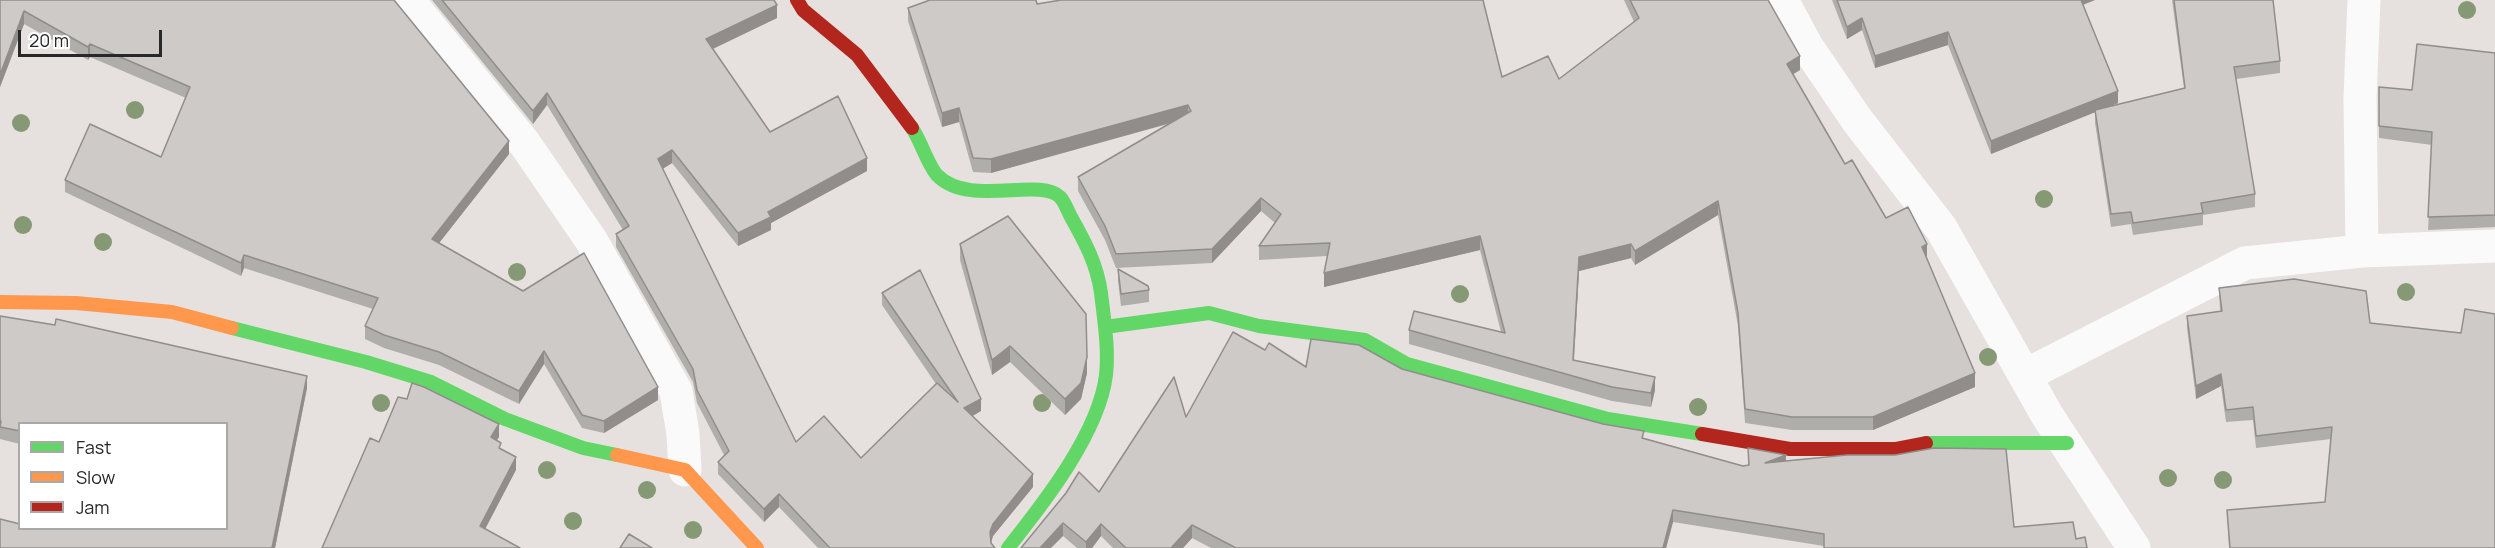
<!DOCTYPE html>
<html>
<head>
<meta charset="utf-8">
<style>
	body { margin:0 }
	#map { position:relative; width:2495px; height:548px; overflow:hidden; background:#e6e1de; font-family:Manrope,sans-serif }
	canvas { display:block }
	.legend { position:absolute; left:18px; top:422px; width:210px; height:108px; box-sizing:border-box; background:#fff; border:2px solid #a9a9a9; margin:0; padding:8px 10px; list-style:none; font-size:18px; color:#282828 }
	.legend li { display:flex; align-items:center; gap:12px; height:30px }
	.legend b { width:30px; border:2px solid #a9a9a9 }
	.scale { position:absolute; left:18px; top:30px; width:144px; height:27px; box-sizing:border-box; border:3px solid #282828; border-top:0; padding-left:8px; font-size:18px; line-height:21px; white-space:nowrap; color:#282828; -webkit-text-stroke:4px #fff; paint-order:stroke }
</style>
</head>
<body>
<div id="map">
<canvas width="2495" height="548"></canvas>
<ul class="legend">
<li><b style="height:8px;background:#63d668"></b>Fast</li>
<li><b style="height:8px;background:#ff974d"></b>Slow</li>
<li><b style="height:8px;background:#b3261e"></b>Jam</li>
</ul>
<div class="scale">20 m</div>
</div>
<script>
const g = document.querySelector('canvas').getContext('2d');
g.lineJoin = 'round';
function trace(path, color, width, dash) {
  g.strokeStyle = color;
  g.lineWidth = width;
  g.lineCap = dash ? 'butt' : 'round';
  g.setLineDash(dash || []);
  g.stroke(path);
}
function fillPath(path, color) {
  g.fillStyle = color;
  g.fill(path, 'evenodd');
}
const street = new Path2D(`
	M408 0 525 144 591 240 676 391 683 434 685 470
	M1782 0 1806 45 1857 120 1941 228 2047 415 2134 548
	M2362 251 2360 98 2364 0
	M2026 375 2245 263 2362 251 2495 246`);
const fast = new Path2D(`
	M912 128C921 141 929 168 938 176 969 207 1039 177 1060 197 1065 202 1068 212 1071 217 1085 242 1097 264 1101 293 1104 319 1109 349 1106 375 1099 433 1043 504 1008 548
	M1105 327 1209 313 1259 326 1365 340 1407 364 1608 419 1702 434
	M232 328 366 362 431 382 505 419 583 448 617 455
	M1926 443H2067`);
const slow = new Path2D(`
	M0 302 76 303 172 312 232 328
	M617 455 685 470 757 548`);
const jam = new Path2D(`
	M797 0 803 10 857 55 912 128
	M1702 434 1790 449H1895L1926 443`);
const trees = [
	[2467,10],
	[135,110],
	[21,123],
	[2044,199],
	[23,225],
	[103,242],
	[517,272],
	[2406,292],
	[1460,294],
	[1988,357],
	[381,403],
	[1042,403],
	[1698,407],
	[547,470],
	[2168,478],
	[2223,480],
	[647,490],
	[573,521],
	[693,530]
];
const wall = new Path2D(`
	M0 0 509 154 439 243 658 400 604 433 582 428 544 364 519 404 439 365 384 348 365 339V326L373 309 244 268 241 276 65 192V180L161 157 186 98 90 57 88 60 24 24 0 87Z
	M432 0H774L777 18 713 49 770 132 867 171 771 223V230L738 246 672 163 662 169 796 442 861 458 936 384 882 305V293L981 411 972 416 1033 487 993 536 991 543 995 548H818L779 507 764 522 718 474V462L724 455 697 403 693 382 616 247V234L623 230 547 105 533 124Z
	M1624 0H1768L1800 70 1793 74 1845 164 1886 218 1927 258 1975 387 1873 430H1792L1745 423 1738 326 1718 215 1635 265 1631 258 1579 271 1574 360 1655 390 1651 407 1612 401 1409 344V330L1501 332 1480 250 1324 287 1327 256 1259 260V246L1275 223 1261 211 1212 263 1116 268 1105 240 1078 191V177L1168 124 991 173 973 172 959 122 942 127 908 21V8L1037 4 1502 77 1559 79 1634 22Z
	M1832 0H2095L2083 5 2118 103 2107 107 2184 88 2172 0H2273L2280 61V73L2236 79 2255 194V207L2203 215V225L2133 235 2131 224 2111 227 2095 123V112L1991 154 1948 45 1875 68 1862 30 1847 39Z
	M2495 53V227L2428 230 2432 145 2379 138V87L2412 90Z
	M960 244 1087 373 1081 399 1065 415 1010 362 992 375 960 260Z
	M1118 269 1149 290V302L1121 306 1118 281Z
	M2219 288 2370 323 2495 548H2229L2227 510 2325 502 2331 439 2256 448 2253 420 2226 422 2221 386 2196 399 2187 328V316L2220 311Z
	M0 316 307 388 275 548H0L20 528H226V423H20V444L0 439Z
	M1265 350 1306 367 1402 369 1743 466 1748 465V448L1786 461 2014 527 2076 539 2087 548 1824 546 1673 522 1666 548H1211L1192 538 1183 548H1113L1101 536 1092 548H1077L1063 536 1021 548 1099 492Z`);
const shadedWall = new Path2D(`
	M2079 0H2095L2079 6Z
	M777 5V18L706 52V39Z
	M24 11V24L0 87V75Z
	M1862 18V30L1847 39V27Z
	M1948 32V45L1875 68V56Z
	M90 44V57L88 60V47Z
	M1800 56V70L1787 78V64Z
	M2118 91V103L1991 154V141Z
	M547 93V105L533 124V111Z
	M1188 105V118L991 173V159Z
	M959 108V122L942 127V113Z
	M509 141V154L432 252V239Z
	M672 150V163L658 172V159Z
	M867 158V171L771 223V230L738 246V233L768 212Z
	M1261 198V211L1212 263V249Z
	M1718 201V215L1635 265V251Z
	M1480 236V250L1324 287V273Z
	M1631 244V258L1579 271 1573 374 1579 257Z
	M1927 244V258L1922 247Z
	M244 255V268L241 276V263Z
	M1010 346V362L992 375V360Z
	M544 351V364L519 404V391Z
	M1087 357V373L1081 399 1065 415V399Z
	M1975 373V387L1873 430V417Z
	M2221 374V386L2196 399V386Z
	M307 376V388L275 548H272Z
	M1655 377V390L1651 407V393Z
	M658 387V400L604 433V421Z
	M981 399V411L964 421V408Z
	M499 424V437L491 449V437Z
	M1786 455V467L1765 463Z
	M516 457V470L480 539V526Z
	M1033 474V487L993 536 990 545V532L993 524Z
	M779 494V507L764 522V509Z
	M1673 510V522L1666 548H1663Z
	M1063 523V536L1051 548H1040Z
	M1101 524V536L1092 548H1086V542Z
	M1192 525V538L1183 548H1171Z`);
const building = new Path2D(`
	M0 0H394L509 141 432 239 523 291 584 253 658 387 604 421 582 415 544 351 519 391 439 352 384 335 365 326 378 298 244 255 241 263 65 180 90 124 161 157 190 87 90 44 88 47 24 11 0 75Z
	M442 0H774L777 5 706 39 770 132 838 96 867 158 768 212 771 217 738 233 672 150 658 159 796 442 824 416 861 458 937 383 958 402 882 293 920 270 981 399 964 408 1033 474 993 524 990 532 991 543 995 548H830L779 494 764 509 718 462 729 451 697 390 693 369 616 234 629 226 547 93 533 111Z
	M930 0H1036L1037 4 1061 0H1483L1502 77 1548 56 1559 79 1639 18 1630 0H1768L1800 56 1787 64 1845 164 1852 160 1886 218 1908 207 1927 244 1922 247 1975 373 1873 417H1792L1745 409 1738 313 1718 201 1635 251 1631 244 1579 257 1573 360 1655 377 1651 393 1612 387 1409 330 1414 311 1505 333 1480 236 1324 273 1330 243 1259 246 1281 214 1261 198 1212 249 1116 254 1105 226 1078 177 1191 111 1188 105 991 159 973 158 959 108 942 113 908 8Z
	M1837 0H2081L2118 91 1991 141 1948 32 1875 56 1862 18 1847 27Z
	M2174 0H2273L2280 61 2234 67 2255 194 2201 203 2203 213 2133 223 2131 212 2111 214 2095 110 2185 88Z
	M2417 44 2495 53V215L2428 217 2432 132 2379 126V87L2412 90Z
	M1008 216 1086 314 1087 357 1081 383 1065 399 1010 346 992 360 960 244Z
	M1118 269 1148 286 1149 290 1121 294Z
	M2294 279 2366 291 2370 323 2461 333 2465 309 2495 314V548H2230L2227 510 2325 502 2332 427 2256 436 2253 407 2226 410 2221 374 2196 386 2187 316 2222 311 2219 288Z
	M0 316 55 325 56 319 307 376 272 548H0V519L20 524V528H226V423H20V431L0 427 1 421H0Z
	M1233 332 1265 350 1269 343 1306 367 1311 339 1359 345 1402 369 1603 424 1644 431 1642 438 1743 466 1749 465 1748 448 1786 455 1765 463 1847 455H1895L1934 448 2006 449 2014 527 2073 522 2076 539 2085 537 2087 548H1824V534L1673 510 1663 548H1236L1192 525 1171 548H1126L1101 524 1086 542 1063 523 1040 548H1021L1066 493 1079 472 1099 492 1174 377 1186 417Z
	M412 383 424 387 499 424 491 437 501 443 499 448 516 457 480 526 520 548H322L370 438 379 442 398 397 407 399Z
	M629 534 652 548H620Z`);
trace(street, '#fbfafa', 33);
trace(fast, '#63d668', 14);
trace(slow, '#ff974d', 14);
trace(jam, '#b3261e', 14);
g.fillStyle = '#849974';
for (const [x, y] of trees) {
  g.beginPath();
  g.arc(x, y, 9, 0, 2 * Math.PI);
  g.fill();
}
fillPath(wall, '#b0aeab');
fillPath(shadedWall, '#908d8b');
fillPath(building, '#cdcac7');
trace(building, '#908d8b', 1.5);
</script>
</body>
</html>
